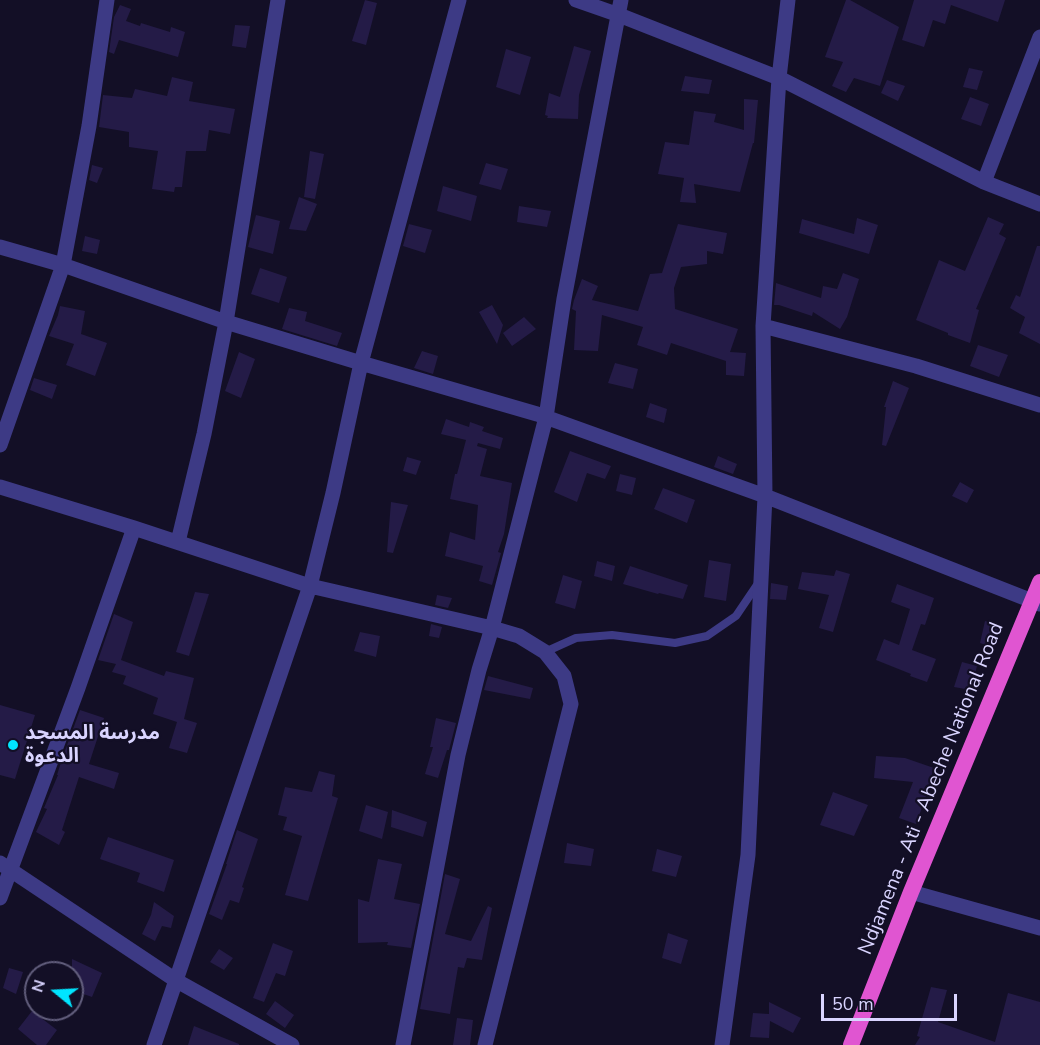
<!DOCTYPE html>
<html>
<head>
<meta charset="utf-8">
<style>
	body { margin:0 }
	#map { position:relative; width:1040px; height:1045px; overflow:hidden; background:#130f26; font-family:"Nunito Sans",sans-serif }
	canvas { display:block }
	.north { position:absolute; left:24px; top:961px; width:60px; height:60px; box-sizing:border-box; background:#130f26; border:2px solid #625e7d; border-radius:50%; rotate:288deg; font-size:16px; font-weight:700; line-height:24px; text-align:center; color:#d9d4ff }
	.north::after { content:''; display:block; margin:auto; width:21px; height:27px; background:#00e5ff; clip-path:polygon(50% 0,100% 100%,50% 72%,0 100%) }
	.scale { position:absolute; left:821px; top:994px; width:136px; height:27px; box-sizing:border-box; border:3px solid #d9d4ff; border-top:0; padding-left:8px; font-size:18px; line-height:21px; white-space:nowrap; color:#d9d4ff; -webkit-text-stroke:4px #130f26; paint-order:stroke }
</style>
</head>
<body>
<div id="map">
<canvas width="1040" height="1045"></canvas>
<div class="north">N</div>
<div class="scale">50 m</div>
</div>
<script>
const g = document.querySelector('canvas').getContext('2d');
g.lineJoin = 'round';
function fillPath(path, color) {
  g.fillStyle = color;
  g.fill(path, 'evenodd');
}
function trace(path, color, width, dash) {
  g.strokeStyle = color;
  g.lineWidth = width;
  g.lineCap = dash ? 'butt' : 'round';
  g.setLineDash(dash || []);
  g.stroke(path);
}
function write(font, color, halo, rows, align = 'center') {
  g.font = font + ' "Nunito Sans","Noto Sans Arabic",sans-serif';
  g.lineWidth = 4.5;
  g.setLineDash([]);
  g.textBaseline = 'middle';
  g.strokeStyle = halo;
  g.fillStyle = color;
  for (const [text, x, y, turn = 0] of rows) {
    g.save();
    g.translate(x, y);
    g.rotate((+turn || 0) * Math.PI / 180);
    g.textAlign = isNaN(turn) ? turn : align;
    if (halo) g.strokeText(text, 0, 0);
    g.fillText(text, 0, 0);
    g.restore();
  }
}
const building = new Path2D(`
	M365 0 377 3 366 45 352 41Z
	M846 0H850L899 27 880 86 854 78 846 92 832 86 843 62 825 57Z
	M914 0H1005L998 22 951 5 945 24 933 20 924 47 902 40Z
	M120 5 131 9 126 21 140 26 141 23 170 32 171 27 185 32 178 57 119 40 114 54 109 52 114 17Z
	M235 25 250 26 246 48 232 46Z
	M574 46 591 51 579 95 578 119 547 118 548 116 545 115 549 93 560 97Z
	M506 49 531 57 520 95 496 87Z
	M969 68 983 71 977 90 963 87Z
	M685 76 712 80 709 94 681 91Z
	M172 77 193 82 189 101 235 109 230 134 209 130 206 151H186L182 187H175L174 192 152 189 158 151 129 147V132L99 127 103 95 132 98 135 89 167 96Z
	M887 80 905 86 898 101 881 93Z
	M970 97 989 104 981 126 961 119Z
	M744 99 758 100 754 143H753L740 192 694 184 696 203 680 202 684 178 658 174 665 142 689 145 694 111 716 114 714 122 744 130Z
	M310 151 324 154 315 199 304 197Z
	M486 163 508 169 501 190 479 184Z
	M92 165 103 168 97 183 89 180Z
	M443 186 477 196 471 221 437 211Z
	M299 197 317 204 306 231 289 229Z
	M519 206 551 211 547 227 517 222Z
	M256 215 280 221 273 254 248 247Z
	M988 217 1004 224 999 234 1006 238 976 309 979 310 970 343 948 335V333L916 320 939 260 965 271Z
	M857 218 878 225 869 254 799 233 802 219 854 234Z
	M409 224 432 230 425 253 403 246Z
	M678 224 727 233 723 254 707 251V264L681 267 674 288 675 309 738 329 730 352 746 353 744 376 726 375V361L671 343 667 355 637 345 643 327 602 315 598 351 574 350 576 311 572 309 574 300 582 279 598 286 592 300 638 311 650 274 662 273Z
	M85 236 100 240 97 254 82 251Z
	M1037 246H1040V344L1019 333 1025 317 1010 308 1016 295 1020 297Z
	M260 268 287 277 279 303 251 294Z
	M843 273 859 279 847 317 840 329 813 312 812 316 779 305H774L776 283 821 298 823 286 837 289Z
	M492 305 503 325 497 344 479 312Z
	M60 306 85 311 81 334 107 343 95 376 66 365 74 344 49 336 58 315Z
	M289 308 307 312 305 321 342 333 337 346 282 329Z
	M524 317 536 329 512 346 503 333Z
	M978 345 1008 355 999 377 970 366Z
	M422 351 438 356 433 374 414 368Z
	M239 352 255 359 241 398 225 391Z
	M615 363 638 369 633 389 608 383Z
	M34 378 57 385 52 399 30 390Z
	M893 381 909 388 886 446 882 445 886 407H884Z
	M650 403 667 409 664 423 646 417Z
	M446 419 469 427 470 422 484 427 482 431 503 438 500 449 478 443 477 446 487 449 480 476 512 483 504 534 498 552 501 553 492 585 479 581 483 566 445 556 450 532 475 540 478 505 450 499 455 474H457L466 440 441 434Z
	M570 451 611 466 605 479 587 473 577 502 554 492Z
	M718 456 737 464 733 474 714 467Z
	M407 457 421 461 416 475 403 471Z
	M620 474 636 478 632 495 616 491Z
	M960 482 974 490 967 503 952 496Z
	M663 488 695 500 687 523 654 509Z
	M391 502 408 505 393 553 387 552Z
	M709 560 731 564 726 601 704 597Z
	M597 561 615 566 612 581 594 576Z
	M630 566 688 585 683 599 659 593 658 594 623 584Z
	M836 570 850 574 833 632 819 628 829 595 798 589 802 572 834 576Z
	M563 575 582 581 575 609 555 603Z
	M771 583 788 586 786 600 770 599Z
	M897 584 934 598 925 625 921 624 912 650 936 659 927 682 910 676 911 674 876 660 884 639 899 645 910 609 891 602Z
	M195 592 209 594 189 656 176 652Z
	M437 595 452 598 448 608 435 605Z
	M114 614 133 622 121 660 164 676 166 671 194 678 184 719 197 723 187 753 169 748 177 722 153 714 158 698 123 684 126 676 112 672 116 664 98 660Z
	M985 621 1000 626 995 648 980 643Z
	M431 624 442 627 439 638 429 636Z
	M360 632 380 636 376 657 354 651Z
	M962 662 977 666 971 690 954 687Z
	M488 676 533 688 530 699 484 690Z
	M0 705 35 715 15 779 0 775Z
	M80 710 104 718 89 764 119 773 114 789 79 777 62 830 65 832 59 845 36 832 47 809 44 808 58 775H57L62 759Z
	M436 718 456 723 449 750H447L438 778 425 774 433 747H430Z
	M876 756 905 758 934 768 926 794H927L916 824 899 818 913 782 874 778Z
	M319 771 335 775 332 796 338 798 308 901 285 895 302 836 283 830 287 817 278 815 285 787 312 792Z
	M833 792 868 805 854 836 820 825Z
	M366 805 388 812 382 839 359 831Z
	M392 810 427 822 423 837 391 827Z
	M237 830 258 839 242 887 244 888 239 903 230 900 222 920 209 914 227 864H226Z
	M108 837 174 860 164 892 137 882 140 873 100 859Z
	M567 843 594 849 591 866 564 863Z
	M657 849 682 856 676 877 652 871Z
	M378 859 402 864 394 899 420 904 411 948 387 945 388 942 358 943V899L369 902Z
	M445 874 460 879 445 934 471 941 488 906 492 908 482 960 467 958 464 968 458 967 450 1014 420 1009Z
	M154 902 174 916 171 928 162 926 155 941 142 934 151 915Z
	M668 933 688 940 681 964 662 958Z
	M273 943 293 951 285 976 276 973 264 1002 253 998Z
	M219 949 233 958 224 970 210 962Z
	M72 959 102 973 92 997 72 990Z
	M9 968 23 972 16 994 3 988Z
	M931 987 947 990 938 1022 995 1042 1008 993 1040 1002V1045H915L920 1037 917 1036Z
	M275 1001 294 1015 285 1028 266 1014Z
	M769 1002 801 1018 793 1033 770 1021 769 1038 750 1037 753 1013 769 1014Z
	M32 1011 57 1030 46 1045H37L18 1029Z
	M457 1018 473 1020 470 1045H453Z
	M194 1026 239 1044V1045H188Z`);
const service = new Path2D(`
	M545 652 576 638 612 635 675 643 707 636 736 616 759 582`);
const minor = new Path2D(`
	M576 0 619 15 779 78 984 182 1040 204
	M984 182 1040 37
	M0 247 63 265 226 322 361 363 537 414 765 496 1040 604
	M763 326 916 366 1040 405
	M0 445 63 265 89 126 107 0
	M0 487 134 528 310 586 492 628 519 636 545 652 564 676 571 704 485 1045
	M178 542 204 434 226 322 278 0
	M0 863 177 981 292 1045
	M911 892 1040 928
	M0 898 78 688 134 528
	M154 1045 310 586 333 493 361 363 459 0
	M403 1045 458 755 479 670 492 628 546 417 564 299 621 0
	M722 1045 748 855 765 496 763 326 779 78 788 0`);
const trunk = new Path2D(`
	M851 1045 911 892 1040 582`);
const markers = [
	[13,745,6,"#00e5ff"]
];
const poiNames = [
	["مدرسة المسجد",25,734],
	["الدعوة",25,757]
];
const streetNames = [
	["Ndjamena - Ati - Abeche National Road",932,789,-68]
];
fillPath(building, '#241b47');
trace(service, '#3d3a85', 8);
trace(minor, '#3d3a85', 15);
trace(trunk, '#e055d1', 16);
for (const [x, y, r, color] of markers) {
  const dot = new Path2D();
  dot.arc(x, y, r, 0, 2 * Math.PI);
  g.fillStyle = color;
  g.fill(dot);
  trace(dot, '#130f26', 2);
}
write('bold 20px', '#d9d4ff', '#130f26', poiNames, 'left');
write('20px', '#d9d4ff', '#130f26', streetNames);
</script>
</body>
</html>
